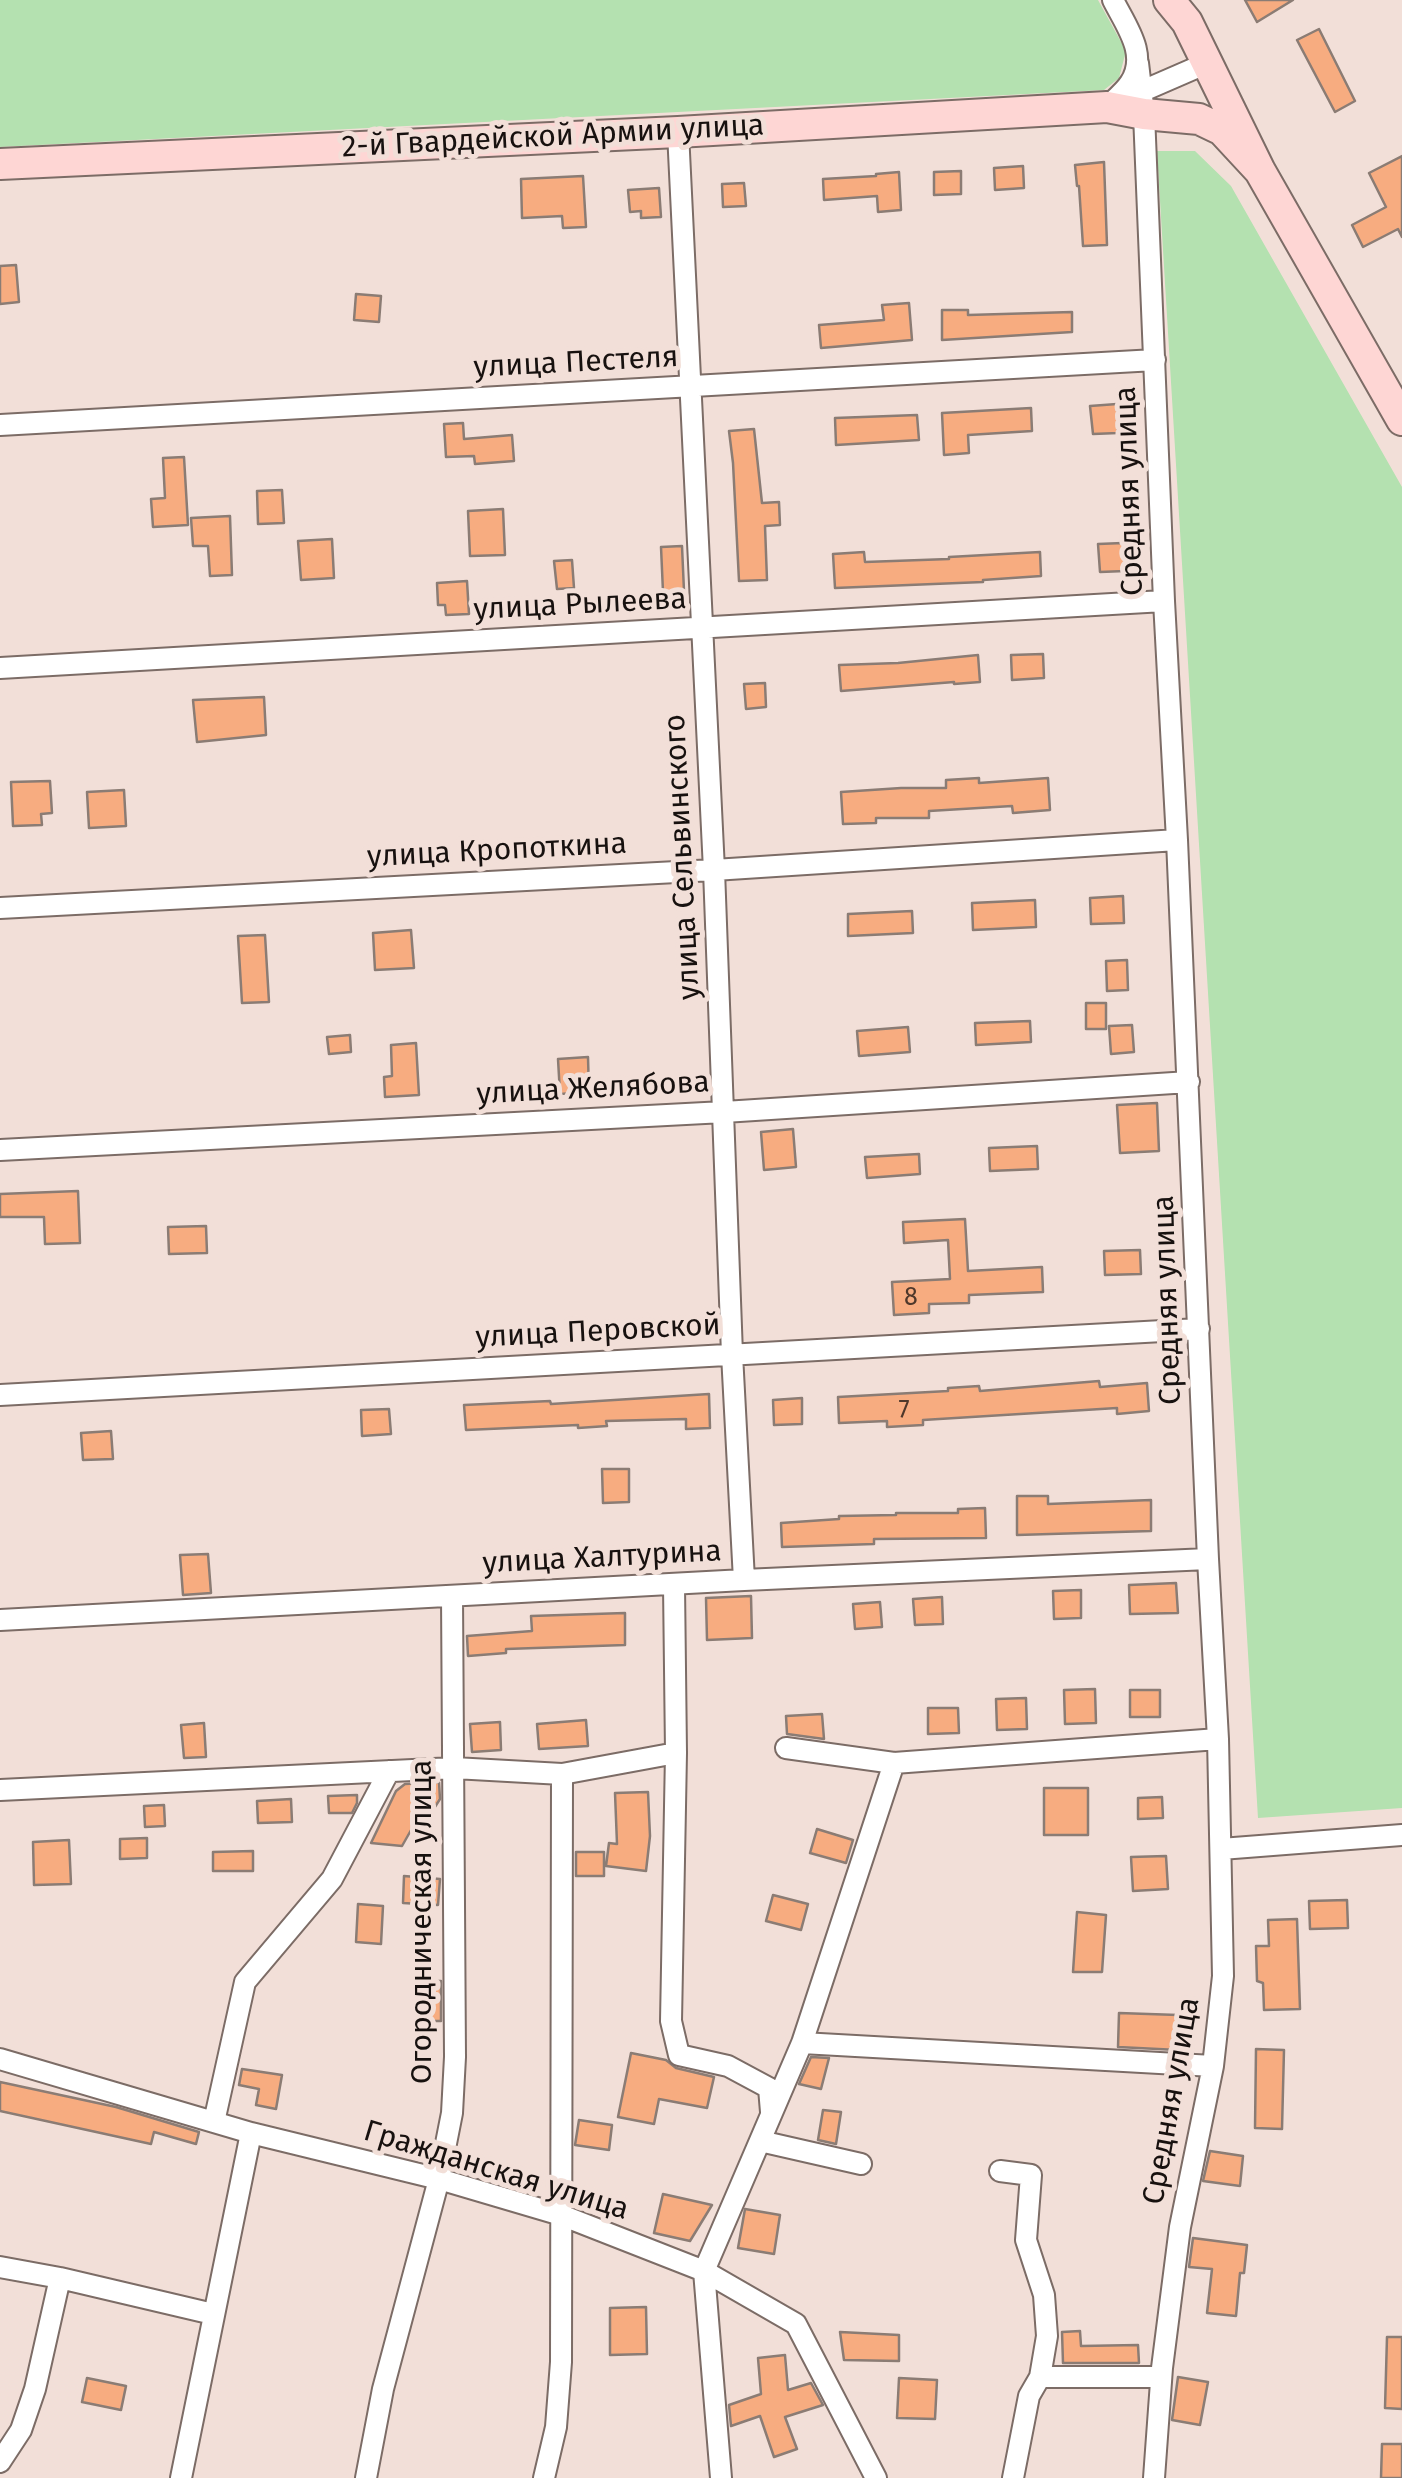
<!DOCTYPE html>
<html>
<head>
<meta charset="utf-8">
<style>
	body { margin:0 }
	canvas { display:block; background:#f2dfd8 }
</style>
</head>
<body>
<canvas width="1402" height="2478"></canvas>
<script>
const g = document.querySelector('canvas').getContext('2d');
g.lineJoin = 'round';
function fillPath(path, color) {
  g.fillStyle = color;
  g.fill(path, 'evenodd');
}
function trace(path, color, width, dash) {
  g.strokeStyle = color;
  g.lineWidth = width;
  g.lineCap = dash ? 'butt' : 'round';
  g.setLineDash(dash || []);
  g.stroke(path);
}
function write(font, color, halo, rows, align = 'center') {
  g.font = font + ' "Fira Sans",sans-serif';
  g.lineWidth = 10;
  g.setLineDash([]);
  g.textBaseline = 'middle';
  g.strokeStyle = halo;
  g.fillStyle = color;
  for (const [text, x, y, turn = 0] of rows) {
    g.save();
    g.translate(x, y);
    g.rotate((+turn || 0) * Math.PI / 180);
    g.textAlign = isNaN(turn) ? turn : align;
    if (halo) g.strokeText(text, 0, 0);
    g.fillText(text, 0, 0);
    g.restore();
  }
}
const green = new Path2D(`
	M0 0H1098L1126 51 1119 78 1104 90 0 147Z
	M1157 151H1195L1231 186 1402 487V1808L1258 1818Z`);
const building = new Path2D(`
	M1245 0H1293L1257 22Z
	M1319 29 1355 101 1335 112 1297 40Z
	M1402 156V237L1398 229 1363 247 1352 225 1386 207 1369 173Z
	M1104 162 1107 245 1083 246 1079 186H1077L1075 165Z
	M1023 166 1024 188 995 190 994 168Z
	M961 171V194L934 195V172Z
	M899 172 901 210 878 212 877 196 824 200 823 179 876 176V174Z
	M583 176 586 227 563 228 562 216 522 218 521 179Z
	M744 183 746 206 723 207 722 184Z
	M659 188 661 217 641 218V211L630 212 628 190Z
	M16 265 19 302 0 304V266Z
	M356 294 381 296 379 322 354 320Z
	M909 303 912 340 821 348 819 325 884 320 882 305Z
	M942 310H968V315L1072 312V332L942 340Z
	M1117 404 1118 433 1093 434 1090 406Z
	M1031 408 1032 431 968 435 969 453 944 455 942 413Z
	M917 415 919 440 836 445 835 418Z
	M463 423 464 439 512 435 514 461 475 464 474 456 446 457 444 424Z
	M754 429 762 503 779 502 780 525 765 526 767 580 739 581 733 463 729 431Z
	M184 457 188 525 153 527 151 499 165 498 163 458Z
	M282 490 284 523 258 524 257 491Z
	M503 509 505 555 470 556 468 511Z
	M230 516 232 575 210 576 208 546H193L191 518Z
	M332 539 334 578 301 580 298 541Z
	M1123 543 1125 571 1100 572 1098 544Z
	M682 546 684 591 663 592 661 547Z
	M864 552 865 562 949 559V557L1040 552 1041 576 983 580V582L835 588 833 554Z
	M572 560 574 588 557 589 554 561Z
	M467 581 469 614 446 615 445 605H438L437 583Z
	M1043 654 1044 678 1012 680 1011 655Z
	M978 655 980 682 954 684V682L841 691 839 665 898 663Z
	M765 683 766 707 746 709 744 684Z
	M264 697 266 735 197 742 193 700Z
	M979 778V783L1048 778 1050 810 1013 813 1012 806 929 811V818H876V823L843 824 841 792 901 788H946V780Z
	M50 781 52 813 41 814 42 825 13 826 11 782Z
	M124 790 126 826 89 828 87 792Z
	M1123 896 1124 923 1091 924 1090 898Z
	M1035 900 1036 927 973 930 972 903Z
	M912 911 913 933 848 936V914Z
	M411 930 414 968 375 970 373 933Z
	M265 935 269 1002 242 1003 238 936Z
	M1127 960 1128 990 1107 991 1106 961Z
	M1086 1003H1106V1029H1086Z
	M1030 1021 1031 1042 976 1045 975 1023Z
	M1132 1025 1134 1052 1111 1054 1109 1026Z
	M908 1027 910 1052 859 1056 857 1031Z
	M350 1035 351 1052 329 1054 327 1037Z
	M416 1043 419 1095 385 1097 384 1077 392 1076 391 1045Z
	M588 1057 589 1092 560 1094 558 1059Z
	M1157 1103 1159 1151 1120 1153 1117 1105Z
	M793 1129 796 1167 764 1170 761 1132Z
	M1037 1146 1038 1169 990 1171 989 1148Z
	M919 1154 920 1174 867 1178 865 1157Z
	M78 1191 80 1243 45 1244 44 1217H0V1194Z
	M965 1219 968 1271 1042 1267 1043 1292 969 1295V1303L929 1304V1313L894 1315 892 1282 950 1279 948 1240 904 1243 903 1222Z
	M206 1226 207 1253 169 1254 168 1227Z
	M1140 1250 1141 1274 1105 1275 1104 1251Z
	M1099 1381 1100 1387 1147 1383 1149 1411 1117 1414V1408L923 1420V1425L887 1427V1421L839 1423 838 1397 948 1391V1388L979 1386 980 1391Z
	M709 1394 710 1428 686 1429V1419L606 1421 607 1426 578 1428V1425L466 1430 464 1405 550 1401 551 1404Z
	M802 1398V1424L774 1425 773 1400Z
	M389 1409 391 1434 362 1436 361 1410Z
	M111 1431 113 1459 83 1460 81 1433Z
	M602 1469H629V1502L603 1503Z
	M1017 1496H1048V1504L1151 1500V1531L1017 1535Z
	M985 1508 986 1538 874 1539V1544L782 1547 781 1523 839 1519V1516L896 1515V1513H958V1509Z
	M208 1554 211 1593 183 1595 180 1555Z
	M1176 1583 1178 1613 1130 1614 1129 1585Z
	M1081 1590V1618L1054 1619 1053 1591Z
	M751 1596 752 1638 707 1640 706 1598Z
	M942 1597 943 1624 915 1625 913 1599Z
	M880 1602 882 1627 855 1629 853 1604Z
	M625 1613V1645L506 1649V1653L468 1656 467 1636 532 1631 531 1616Z
	M1095 1689 1096 1723 1065 1724 1064 1690Z
	M1130 1690H1160V1717H1130Z
	M1026 1698 1027 1729 997 1730 996 1699Z
	M928 1708H958L959 1733 928 1734Z
	M822 1714 824 1739 787 1734 786 1716Z
	M586 1720 588 1746 539 1749 537 1724Z
	M500 1722 501 1750 472 1752 470 1724Z
	M204 1723 206 1757 184 1758 181 1725Z
	M439 1782 440 1799 433 1810 423 1809 402 1846 371 1843 396 1791 405 1784Z
	M1044 1788H1088V1835H1044Z
	M648 1792 650 1836 646 1871 606 1866 609 1843 617 1844 615 1793Z
	M357 1795V1803L352 1813H329L328 1796Z
	M1162 1797 1163 1818 1138 1819V1798Z
	M291 1799 292 1822 258 1823 257 1801Z
	M164 1805 165 1826 145 1827 144 1806Z
	M817 1829 853 1840 846 1863 810 1853Z
	M147 1838V1858L120 1859V1839Z
	M69 1840 71 1884 34 1885 33 1842Z
	M253 1851V1871H213V1852Z
	M576 1852H604V1876H576Z
	M1166 1856 1168 1889 1133 1891 1131 1857Z
	M404 1876 440 1879 438 1905 403 1903Z
	M773 1895 808 1904 801 1930 766 1921Z
	M1347 1900 1348 1928 1310 1929 1309 1901Z
	M358 1904 383 1906 381 1944 356 1942Z
	M1077 1912 1106 1915 1102 1972H1073Z
	M1297 1919 1300 2009 1264 2010 1263 1983 1257 1981 1256 1946H1269L1268 1920Z
	M430 1981H441V2021H430Z
	M1119 2013 1178 2015V2050L1118 2047Z
	M1256 2049 1284 2050 1282 2129 1255 2128Z
	M631 2053 666 2060 676 2068 714 2077 707 2108 659 2099 654 2124 618 2117Z
	M811 2057 829 2058 821 2089 799 2084Z
	M242 2069 282 2075 276 2109 256 2105 259 2089 239 2085Z
	M0 2082 116 2107 199 2132 196 2144 154 2132 151 2144 0 2111Z
	M823 2110 841 2112 836 2144 818 2140Z
	M579 2120 612 2125 609 2150 575 2145Z
	M1210 2151 1243 2156 1240 2186 1203 2181Z
	M663 2194 712 2205 690 2241 654 2233Z
	M745 2209 780 2215 774 2254 738 2248Z
	M1193 2238 1247 2245 1244 2273H1240L1236 2316 1207 2313 1212 2269 1189 2267Z
	M646 2307 647 2354 610 2355V2308Z
	M1080 2331 1081 2346 1138 2345 1139 2363H1063L1062 2332Z
	M840 2332 899 2335V2361L844 2360Z
	M1387 2337H1402V2409L1385 2408Z
	M785 2355 788 2390 811 2383 823 2405 785 2417 797 2449 774 2457 760 2416 731 2426 729 2405 761 2394 758 2358Z
	M1178 2377 1208 2382 1200 2425 1172 2420Z
	M87 2378 126 2386 121 2410 82 2402Z
	M899 2378 937 2380 935 2419 897 2418Z
	M1382 2444H1402V2478H1381Z`);
const minor = new Path2D(`
	M1138 63 1144 114 1164 601 1177 840 1208 1559 1218 1739 1223 1976 1213 2066 1180 2227 1162 2368 1154 2478
	M1131 96 1207 63
	M1107 107C1114 100 1124 92 1130 83 1149 55 1126 26 1113 0
	M678 132 714 870 732 1354 744 1580
	M0 425 1155 360
	M0 668 1164 601
	M0 908 714 870 1177 840
	M0 1150 724 1112 1189 1082
	M0 1395 1199 1329
	M674 1585 676 1753 671 2021 679 2055 728 2066 769 2088 771 2112
	M0 1620 744 1580 1208 1559
	M786 1748 894 1763 1218 1739
	M0 1790 454 1768 562 1774 676 1753
	M1221 1849 1402 1835
	M802 2043 1213 2066
	M0 2059 251 2133 439 2179 561 2215 704 2271 796 2324 876 2478
	M214 2122 245 1982 332 1879 389 1771
	M760 2141 861 2164
	M1000 2171 1031 2175 1026 2240 1044 2295 1047 2336 1040 2377 1029 2396 1013 2478
	M0 2267 60 2278 213 2314
	M1040 2377H1161
	M0 2462 21 2430 35 2389 60 2278
	M181 2478 251 2133
	M366 2478 383 2389 439 2179 452 2113 455 2057 452 1596
	M544 2478 556 2427 561 2362 562 1774
	M721 2478 704 2271 802 2043 894 1763`);
const secondary = new Path2D(`
	M1169 0 1187 22 1260 171 1402 420
	M0 164 678 132 1107 107 1144 114 1199 119 1222 130 1260 171`);
const numberNames = [
	["8",911,1298],
	["7",904,1410]
];
const streetNames = [
	["2-й Гвардейской Армии улица",553,137,-3],
	["улица Пестеля",576,363,-3],
	["Средняя улица",1130,491,-92],
	["улица Рылеева",580,605,-3],
	["улица Кропоткина",497,851,-3],
	["улица Сельвинского",683,857,-93],
	["улица Желябова",593,1089,-3],
	["Средняя улица",1168,1300,-92],
	["улица Перовской",598,1332,-3],
	["улица Халтурина",602,1558,-3],
	["Огородническая улица",423,1922,-90],
	["Средняя улица",1172,2101,-80],
	["Гражданская улица",496,2171,17]
];
fillPath(green, '#b4e1b0');
fillPath(building, '#f7ac80');
trace(building, '#8b7c74', 2.5);
trace(minor, '#7c6c66', 24);
trace(secondary, '#7c6c66', 34);
trace(minor, '#fff', 20);
trace(secondary, '#fed6d4', 30);
write('25px', '#4f382b', null, numberNames);
write('30px', '#17110f', '#f2dfd8', streetNames);
</script>
</body>
</html>
